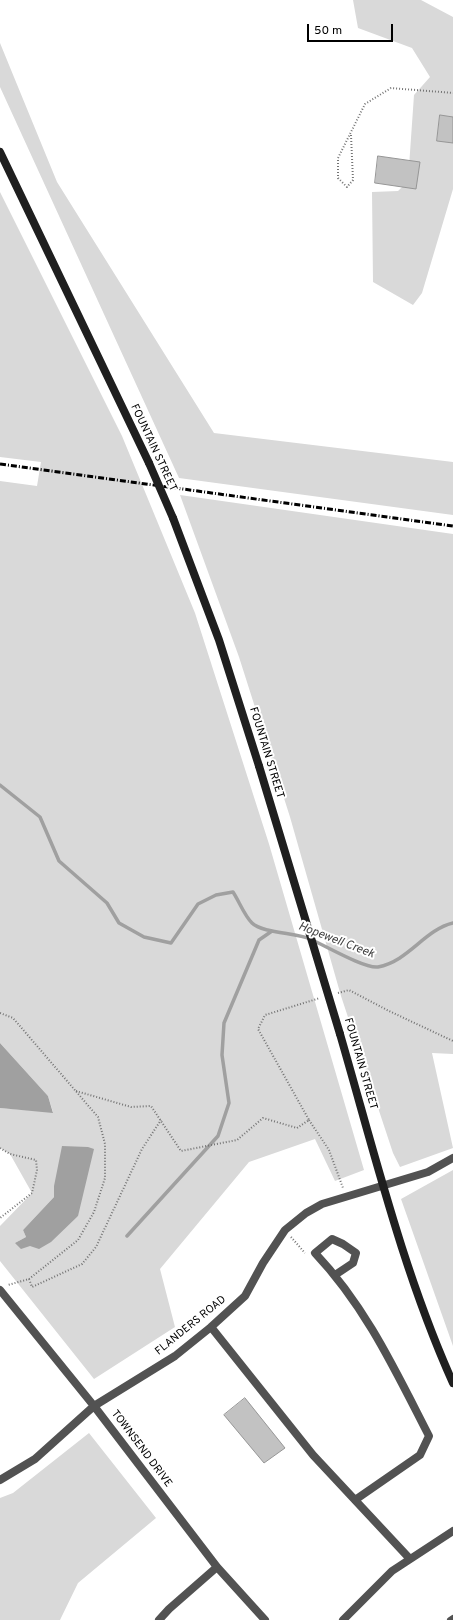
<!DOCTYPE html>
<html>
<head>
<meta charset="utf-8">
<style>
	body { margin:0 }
	#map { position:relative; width:453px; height:1620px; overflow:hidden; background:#fff; font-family:Overpass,sans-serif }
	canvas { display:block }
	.scale { position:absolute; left:307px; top:24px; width:86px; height:18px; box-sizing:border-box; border:2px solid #000; border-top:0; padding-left:5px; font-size:12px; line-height:14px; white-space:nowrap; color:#000; -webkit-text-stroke:3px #fff; paint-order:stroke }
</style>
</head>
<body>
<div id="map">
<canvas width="453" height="1620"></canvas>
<div class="scale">50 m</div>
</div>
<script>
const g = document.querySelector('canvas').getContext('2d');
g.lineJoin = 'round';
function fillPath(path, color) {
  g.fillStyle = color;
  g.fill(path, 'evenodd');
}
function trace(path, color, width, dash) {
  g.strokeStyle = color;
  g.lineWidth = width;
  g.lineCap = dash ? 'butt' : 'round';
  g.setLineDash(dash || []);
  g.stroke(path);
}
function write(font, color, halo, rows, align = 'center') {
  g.font = font + ' Overpass,sans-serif';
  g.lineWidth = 4;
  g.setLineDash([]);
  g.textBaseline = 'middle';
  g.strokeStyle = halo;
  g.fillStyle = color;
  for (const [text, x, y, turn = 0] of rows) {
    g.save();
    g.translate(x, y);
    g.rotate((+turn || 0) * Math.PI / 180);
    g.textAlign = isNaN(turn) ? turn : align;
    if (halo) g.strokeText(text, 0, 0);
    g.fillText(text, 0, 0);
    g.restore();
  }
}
const green = new Path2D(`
	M353 0H421L453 17V189L422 293 413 305 373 282 372 192 398 191 408 181 414 95 430 77 412 48 358 28Z
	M0 43 57 182 214 433 453 462V515L179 478 0 87Z
	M0 192 122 436 195 613 269 844 364 1170 335 1181 315 1139 249 1162 160 1269 175 1327 94 1379 0 1261V1226L32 1193 10 1154 0 1148V1108L53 1112 48 1096 0 1043V481L37 486 41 462 0 457ZM54 1186 78 1216 15 1243 26 1237 23 1230 54 1197Z
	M180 495 453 534V1054L432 1053 453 1148 400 1167 393 1153 341 996 290 817 239 657Z
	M453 1170V1346L401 1199Z
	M89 1433 156 1518 78 1583 60 1620H0V1498L13 1493Z`);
const water = new Path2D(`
	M0 1043 48 1096 53 1113 0 1108Z
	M62 1146 88 1147 94 1149 78 1216 51 1242 39 1249 30 1246 21 1249 15 1243 26 1237 23 1230 54 1197V1186Z`);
const stream = new Path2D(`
	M0 785 40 817 59 861 107 903 119 923 144 937 171 943 198 904 216 895 233 892C239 901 244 915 252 923 262 933 297 933 310 939 324 945 365 969 378 967 409 961 424 930 453 923
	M127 1236 218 1136 229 1103 222 1055 224 1023 259 940 272 931`);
const building = new Path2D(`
	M440 115 453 117V143L437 141Z
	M378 156 420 162 416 189 375 183Z
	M245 1398 285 1448 264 1463 224 1415Z`);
const path = new Path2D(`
	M351 135 353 180 347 187 338 178V158L365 104 391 88 453 93
	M338 993 349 990 389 1011 453 1041
	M0 1013 13 1018 98 1117 105 1144V1178L94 1212 78 1240 29 1279 8 1285
	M76 1091 131 1107 151 1106 181 1151 237 1140 263 1118 297 1128 309 1120 258 1029 265 1015 320 998
	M309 1120 329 1150 343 1188
	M0 1148 10 1154 36 1160 37 1170 32 1193 0 1218
	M291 1237 305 1253
	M29 1279 32 1287 82 1264 96 1247 142 1149 161 1120`);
const service = new Path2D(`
	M450 1620 453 1618`);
const minor = new Path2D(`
	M335 1275 353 1263 356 1253 343 1244 332 1239 315 1253C366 1307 395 1370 429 1436L420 1455 355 1500
	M0 1290 94 1406 217 1567 265 1620
	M211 1327 313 1455 410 1559
	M0 1480 35 1459 94 1406 175 1356 211 1327 245 1296 263 1263 285 1230 306 1213 322 1204 428 1172 453 1158
	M159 1620 169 1609 217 1567
	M343 1620 392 1571 453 1531`);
const secondary = new Path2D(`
	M0 152 149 463
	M173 518 219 640 259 766
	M340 1034C374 1151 403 1272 453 1383`);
const rail = new Path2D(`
	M0 464 453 526`);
const secondaryBridge = new Path2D(`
	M149 463 173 518
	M259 766 340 1034`);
const streetNames = [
	["FOUNTAIN STREET",153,448,65],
	["FOUNTAIN STREET",266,753,73],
	["FOUNTAIN STREET",360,1064,74],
	["FLANDERS ROAD",191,1326,-39],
	["TOWNSEND DRIVE",141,1449,53]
];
const waterNames = [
	["Hopewell Creek",336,941,21]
];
fillPath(green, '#d9d9d9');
fillPath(water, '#a0a0a0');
trace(stream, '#a0a0a0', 3.5);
fillPath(building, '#c2c2c2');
trace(building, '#969696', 1);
trace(path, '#747474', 2, [1, 2]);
trace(service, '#525252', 6);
trace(minor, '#525252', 8);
trace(secondary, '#1f1f1f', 8);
trace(rail, '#000', 3, [6, 2, 1, 2]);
trace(secondaryBridge, '#1f1f1f', 8);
write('11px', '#000', '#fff', streetNames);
write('italic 12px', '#414141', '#fff', waterNames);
</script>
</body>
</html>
